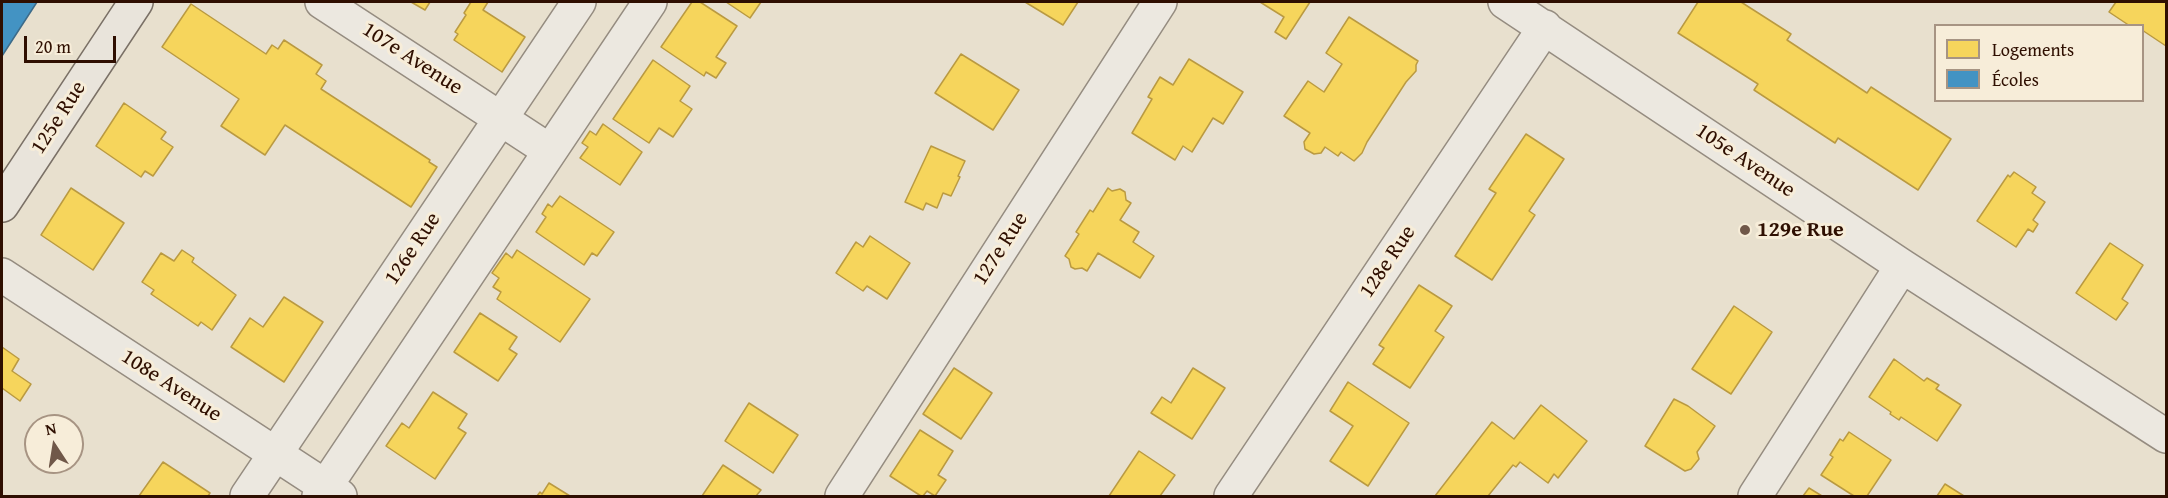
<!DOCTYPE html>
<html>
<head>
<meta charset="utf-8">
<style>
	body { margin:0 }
	#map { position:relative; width:2168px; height:498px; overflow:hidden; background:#e8e0ce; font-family:"Gentium Book Plus",serif }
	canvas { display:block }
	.frame { position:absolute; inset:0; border:3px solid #2f0f01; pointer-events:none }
	.legend { position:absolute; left:1934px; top:24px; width:210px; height:78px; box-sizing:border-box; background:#f7edd9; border:2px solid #a79483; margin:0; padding:8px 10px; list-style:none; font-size:18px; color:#2f0f01 }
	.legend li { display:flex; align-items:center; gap:12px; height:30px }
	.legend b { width:30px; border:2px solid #a79483 }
	.north { position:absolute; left:24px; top:414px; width:60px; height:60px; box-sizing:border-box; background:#f7edd9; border:2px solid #a79483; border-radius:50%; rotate:348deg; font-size:16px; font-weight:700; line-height:24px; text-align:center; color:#2f0f01 }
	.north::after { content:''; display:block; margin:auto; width:21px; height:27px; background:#705849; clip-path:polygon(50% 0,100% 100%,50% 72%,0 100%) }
	.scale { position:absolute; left:24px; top:36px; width:92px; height:27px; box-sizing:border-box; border:3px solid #2f0f01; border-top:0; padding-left:8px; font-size:18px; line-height:21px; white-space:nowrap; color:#2f0f01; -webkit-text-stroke:4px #f7edd9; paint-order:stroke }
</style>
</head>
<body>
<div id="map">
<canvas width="2168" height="498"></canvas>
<div class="frame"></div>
<ul class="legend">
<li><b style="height:16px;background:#f6d55c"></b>Logements</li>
<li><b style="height:16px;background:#4393c3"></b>Écoles</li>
</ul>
<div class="north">N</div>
<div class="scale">20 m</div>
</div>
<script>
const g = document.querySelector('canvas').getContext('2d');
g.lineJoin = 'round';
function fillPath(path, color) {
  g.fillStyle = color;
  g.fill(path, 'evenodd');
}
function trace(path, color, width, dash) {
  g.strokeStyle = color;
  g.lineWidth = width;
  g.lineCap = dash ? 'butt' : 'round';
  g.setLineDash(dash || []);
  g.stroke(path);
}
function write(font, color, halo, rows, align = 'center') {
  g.font = font + ' "Gentium Book Plus",serif';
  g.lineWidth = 6;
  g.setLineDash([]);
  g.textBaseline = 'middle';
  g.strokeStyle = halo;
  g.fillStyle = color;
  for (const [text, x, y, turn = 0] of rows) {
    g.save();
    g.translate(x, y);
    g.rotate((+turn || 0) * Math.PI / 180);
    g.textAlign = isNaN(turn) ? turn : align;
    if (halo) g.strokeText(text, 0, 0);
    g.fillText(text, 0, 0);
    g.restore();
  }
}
const homes = new Path2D(`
	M411 2H430L425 10Z
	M471 2H488L483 10 525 37 502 72 454 40 458 34 455 32 466 15 464 13Z
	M692 2H700L737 26 716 57 726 63 716 78 706 72 704 76 661 47Z
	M726 2H761L750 18Z
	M1025 2H1078L1063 25Z
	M1260 2H1310L1286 39 1275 32 1284 17Z
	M1698 2H1741L1791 34 1787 40 1867 93 1871 87 1951 139 1918 190 1838 138 1835 143 1754 90 1758 84 1678 33Z
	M2116 2H2166V46L2142 30V26H2130L2109 12Z
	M191 4 266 54 272 45 278 49 284 40 322 65 316 74 326 81 321 89 430 160 429 162 437 167 411 207 285 125 265 155 221 126 239 99 162 47Z
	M1349 17 1418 61 1416 65V71L1406 82 1367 142 1362 153 1354 161 1341 152 1338 156 1325 147 1321 153 1314 154 1305 149 1304 142 1310 133 1284 116 1308 81 1324 92 1342 64 1326 53Z
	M961 54 1019 90 993 130 935 93Z
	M1189 59 1243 92 1223 124 1213 118 1192 152 1183 146 1175 160 1132 133 1152 99 1148 97 1160 77 1173 85Z
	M653 60 690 86 680 101 692 109 673 137 659 128 649 143 613 119Z
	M124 103 166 132 161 139 173 147 153 176 145 171 141 177 96 146Z
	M603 124 642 152 620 185 580 158 588 147 582 143 590 131 596 135Z
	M1526 134 1564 159 1529 211 1535 215 1492 280 1455 256 1496 193 1489 189Z
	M931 146 965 161 958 176 960 177 951 196 943 193 937 208 926 203 923 210 905 202Z
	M2014 172 2036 187 2032 193 2045 202 2033 220 2038 224 2033 232 2028 229 2016 247 1977 221 2008 175 2010 177Z
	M71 188 124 223 93 270 41 235Z
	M1108 188 1112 191 1120 189 1125 192 1126 200 1131 203 1120 220 1139 232 1133 242 1154 256 1140 278 1098 253 1087 271 1082 268 1075 269 1071 267 1069 259 1065 256 1079 234 1076 232 1090 210 1093 212Z
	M560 196 614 232 597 256 592 253 584 265 536 232 546 217 542 214 548 204 552 207Z
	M870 236 910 263 887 299 867 286 863 291 836 273 856 242 863 247Z
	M2110 243 2143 265 2122 299 2128 303 2116 320 2076 293Z
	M182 250 194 258 192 262 236 295 212 330 201 322 198 326 151 294 154 290 142 282 161 253 174 261Z
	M517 250 590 299 560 342 497 299 501 292 493 287 499 278 492 273 506 253 512 258Z
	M1419 285 1452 306 1435 331 1444 337 1410 388 1373 364 1384 348 1379 345Z
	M284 297 323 322 284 382 231 347 250 318 263 327Z
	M1734 306 1772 332 1731 394 1692 369Z
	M480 313 517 337 509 349 517 354 498 381 454 352Z
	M2 347 19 359 12 371 31 384 20 401 2 388Z
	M1894 359 1924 381 1927 378 1939 385 1936 389 1961 405 1937 441 1901 417 1899 420 1890 414 1891 412 1869 397Z
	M954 368 992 393 961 439 923 414Z
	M1193 368 1225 388 1192 439 1151 413 1162 397 1171 403Z
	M1348 382 1409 423 1368 486 1330 461 1353 426 1330 411Z
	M433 392 467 414 458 428 466 433 435 479 386 446 402 423 409 428Z
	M1674 399 1688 406 1715 426 1697 452 1699 459 1691 469 1685 471 1645 446Z
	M749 403 798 435 773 473 725 441Z
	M1541 405 1587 441 1558 478 1554 474 1548 483 1520 462 1516 467 1513 465 1488 496H1435L1492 422 1514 439Z
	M920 430 953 451 938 475 946 480 935 496 927 491 923 496H921L890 476Z
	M1849 432 1891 460 1867 496H1854L1821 475 1833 457 1830 455 1840 439 1843 441Z
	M1139 451 1175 475 1160 496H1109Z
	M163 462 210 493 208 496H139Z
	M723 465 761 490 756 496H702Z
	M549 483 570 496H537L540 492 542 494Z
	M1945 484 1964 496H1937Z
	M1809 488 1822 496H1803Z`);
const schools = new Path2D(`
	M2 2H37L2 56Z`);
const minor = new Path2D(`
	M322 2 550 151
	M1505 2 1902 266 2166 436
	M2 275 340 496
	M247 496 579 2
	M319 496 650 2
	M842 496 1160 2
	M1231 496 1545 27
	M1755 496 1902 266`);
const major = new Path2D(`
	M2 205 136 2`);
const markers = [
	[1745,230,6,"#705849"]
];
const streetNames = [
	["107e Avenue",412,59,33],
	["125e Rue",59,118,-57],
	["105e Avenue",1745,161,34],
	["126e Rue",413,249,-56],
	["127e Rue",1001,249,-57],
	["128e Rue",1388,262,-56],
	["108e Avenue",171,386,33]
];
const poiNames = [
	["129e Rue",1757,230]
];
fillPath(homes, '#f6d55c');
trace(homes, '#ba9a41', 1.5);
fillPath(schools, '#4393c3');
trace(schools, '#3d6b89', 1.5);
trace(minor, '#958c80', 36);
trace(major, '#7a7066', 36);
trace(minor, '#ece8e0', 33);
trace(major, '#e9e4db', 33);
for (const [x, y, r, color] of markers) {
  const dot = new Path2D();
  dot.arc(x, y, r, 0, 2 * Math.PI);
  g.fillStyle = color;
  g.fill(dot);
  trace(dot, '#f7edd9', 2);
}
write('22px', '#2f0f01', '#f7edd9', streetNames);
write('bold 22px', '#2f0f01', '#f7edd9', poiNames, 'left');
</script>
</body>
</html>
